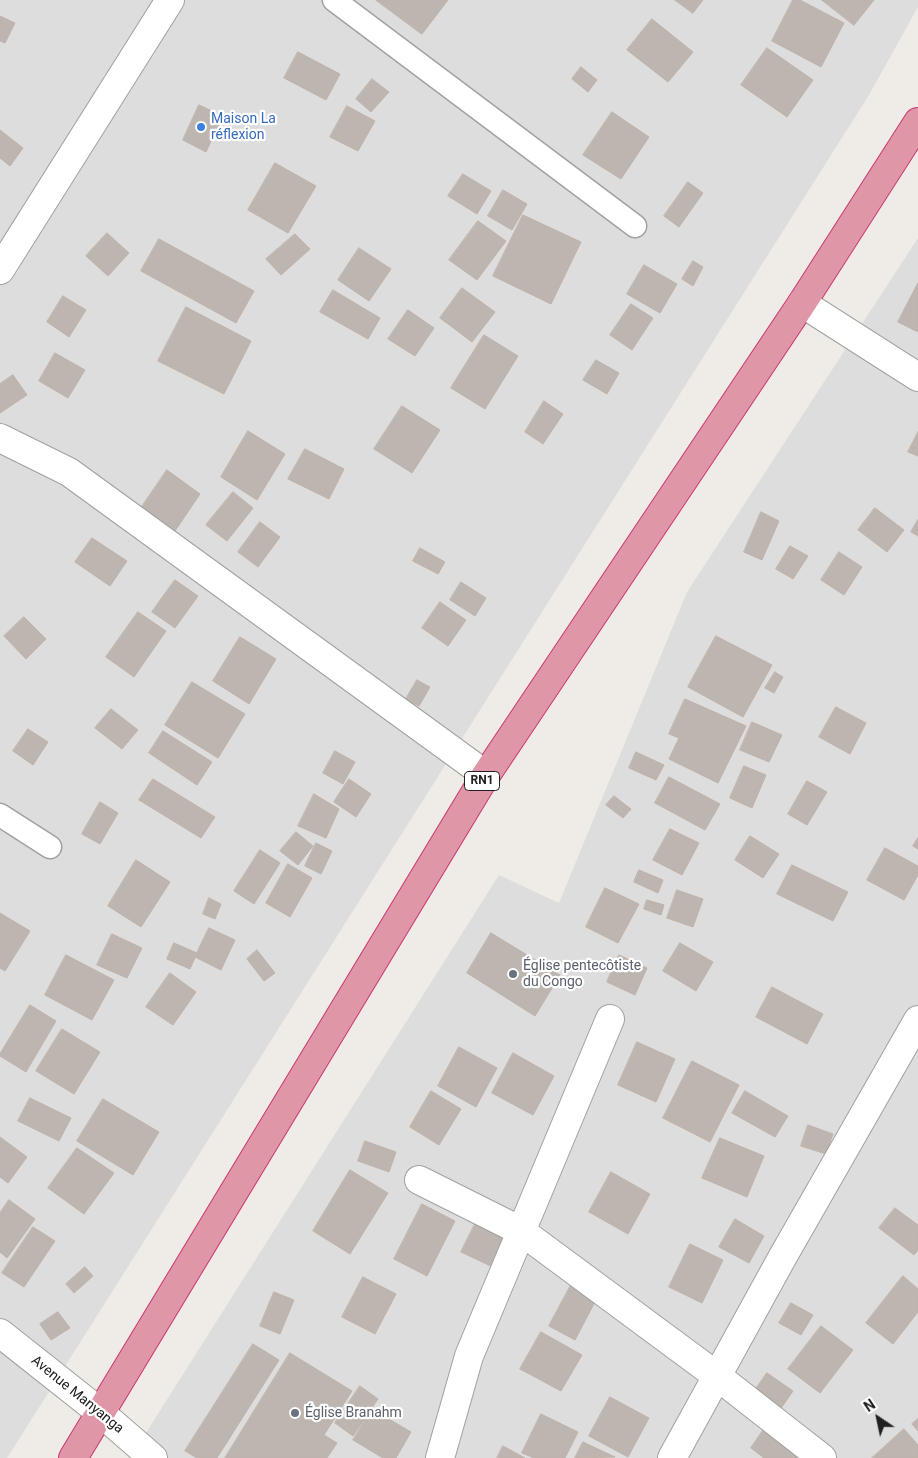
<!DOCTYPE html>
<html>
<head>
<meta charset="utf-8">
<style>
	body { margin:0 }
	#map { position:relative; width:918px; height:1458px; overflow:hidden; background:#efece7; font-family:Roboto,sans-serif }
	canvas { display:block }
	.north { position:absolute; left:853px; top:1393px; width:50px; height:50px; -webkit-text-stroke:4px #fff; paint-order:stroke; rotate:326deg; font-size:14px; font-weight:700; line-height:20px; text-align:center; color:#202020 }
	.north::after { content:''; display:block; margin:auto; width:18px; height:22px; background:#202020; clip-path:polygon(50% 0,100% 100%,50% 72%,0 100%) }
</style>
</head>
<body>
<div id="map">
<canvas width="918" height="1458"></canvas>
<div class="north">N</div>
</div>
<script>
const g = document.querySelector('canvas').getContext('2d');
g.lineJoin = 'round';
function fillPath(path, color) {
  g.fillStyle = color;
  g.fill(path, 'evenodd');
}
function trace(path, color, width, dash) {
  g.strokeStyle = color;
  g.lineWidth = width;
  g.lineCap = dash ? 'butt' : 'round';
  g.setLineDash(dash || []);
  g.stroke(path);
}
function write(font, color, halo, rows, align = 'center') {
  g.font = font + ' Roboto,sans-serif';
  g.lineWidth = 4.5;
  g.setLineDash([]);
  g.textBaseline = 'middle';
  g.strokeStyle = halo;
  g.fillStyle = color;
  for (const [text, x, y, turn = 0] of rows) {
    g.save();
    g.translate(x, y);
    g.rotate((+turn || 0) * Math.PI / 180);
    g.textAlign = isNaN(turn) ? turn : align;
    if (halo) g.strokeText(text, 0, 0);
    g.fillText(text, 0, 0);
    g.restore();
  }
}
const residential = new Path2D(`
	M0 0H918V7L869 95 7 1458H0Z
	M918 238V1458H130L499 875 559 903 687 592Z`);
const building = new Path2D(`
	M376 0H448L422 34Z
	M675 0H703L693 13Z
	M793 0H800L844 23 821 67 772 41Z
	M822 0H874L854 25Z
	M0 16 15 23 5 43 0 41Z
	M652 19 693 52 668 82 627 50Z
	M767 48 813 80 787 117 741 85Z
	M298 52 340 74 326 100 284 78Z
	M581 67 597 80 588 92 572 79Z
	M372 79 389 92 371 112 356 99Z
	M199 105 223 116 206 152 183 140Z
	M347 106 375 121 358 151 330 137Z
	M612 112 649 137 621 179 583 155Z
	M0 130 23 148 10 166 0 158Z
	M275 163 316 186 288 233 248 210Z
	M463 174 491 191 477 214 448 196Z
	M688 182 703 193 679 227 664 216Z
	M503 190 527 204 512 230 488 216Z
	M523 215 581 242 551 304 493 276Z
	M478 221 506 241 477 280 449 260Z
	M107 233 129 253 108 276 86 256Z
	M295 234 310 249 281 275 266 259Z
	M159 239 254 291 236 323 141 271Z
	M359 248 391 269 369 301 338 280Z
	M693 261 703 267 693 286 682 279Z
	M644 265 677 284 660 313 627 294Z
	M918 283V332L898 322Z
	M462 288 495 312 472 342 440 318Z
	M333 290 380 318 368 339 320 312Z
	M63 296 86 310 69 337 47 322Z
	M631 304 653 318 632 350 610 335Z
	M186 307 251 341 224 394 158 361Z
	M408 310 434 328 415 356 388 339Z
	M484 335 518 356 485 409 451 388Z
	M55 353 85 370 68 398 39 381Z
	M596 360 619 373 607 394 583 380Z
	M13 375 27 395 0 413V384Z
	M544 401 563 414 543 444 525 432Z
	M402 406 440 430 412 473 374 449Z
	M248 431 285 454 257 500 221 477Z
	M918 432V456L908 452Z
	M305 449 344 469 329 499 288 479Z
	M167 470 200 494 173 534 139 511Z
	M233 492 253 508 227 541 206 525Z
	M875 508 904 530 887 552 858 530Z
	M761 512 779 521 762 560 744 552Z
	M918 520V536L911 532Z
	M260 522 280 537 258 567 238 552Z
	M92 538 127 561 110 586 75 562Z
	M790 546 808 556 793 579 776 569Z
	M420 548 445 562 438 574 413 561Z
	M839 552 862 567 844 595 821 580Z
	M175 580 198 596 175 628 152 612Z
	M461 582 486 598 475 616 450 600Z
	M440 602 466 620 448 646 422 628Z
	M138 612 166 631 134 677 106 657Z
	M24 617 46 639 26 659 4 636Z
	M716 636 772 665 743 717 688 687Z
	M240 637 276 659 249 704 213 681Z
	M775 672 783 677 774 693 765 688Z
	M417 680 430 687 419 706 406 699Z
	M192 682 245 714 218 758 165 725Z
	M685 699 746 726 718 783 669 759 679 738 669 734Z
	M836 707 866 723 850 754 819 737Z
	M111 709 138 730 122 749 95 728Z
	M752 722 782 735 769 762 740 750Z
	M28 729 48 742 33 765 13 751Z
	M163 731 212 762 197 785 149 753Z
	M335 751 355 762 343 784 323 773Z
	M636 752 664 765 656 780 629 768Z
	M744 766 766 775 752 808 730 798Z
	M669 777 720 804 705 830 655 803Z
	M153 779 215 817 201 838 139 800Z
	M349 779 371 794 356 817 334 802Z
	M807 781 827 792 807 825 788 814Z
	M314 794 339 809 326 838 298 826Z
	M614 796 631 809 623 818 606 805Z
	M100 802 118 813 100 844 82 834Z
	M670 829 699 843 682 875 653 860Z
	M296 832 313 846 298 865 280 851Z
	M750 836 779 854 763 878 735 860Z
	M918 838V849L913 846Z
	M316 843 332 851 321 874 305 866Z
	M885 848 918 866V875L904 900 867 880Z
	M260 850 280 863 254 904 234 891Z
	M136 860 170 882 141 927 108 906Z
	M288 864 312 878 290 917 266 903Z
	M792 865 848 892 833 921 777 894Z
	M639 870 663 880 658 893 634 882Z
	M605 888 639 904 618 943 586 927Z
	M677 890 703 899 693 927 667 918Z
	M209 898 221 904 215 919 203 914Z
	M647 900 664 905 661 915 644 909Z
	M0 913 30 931 5 971 0 968Z
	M209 928 235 940 221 970 195 957Z
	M491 933 560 975 535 1016 467 973Z
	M112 934 142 948 127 978 97 965Z
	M174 943 197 953 190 969 167 959Z
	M680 943 713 962 696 991 663 971Z
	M257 950 275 973 264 981 247 959Z
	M66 955 114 980 92 1020 45 995Z
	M619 955 647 968 635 995 607 982Z
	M170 973 196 992 173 1025 146 1007Z
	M772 987 823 1014 807 1044 756 1017Z
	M30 1005 56 1021 26 1072 0 1056V1054Z
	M62 1029 100 1052 74 1094 36 1071Z
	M637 1042 675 1059 656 1102 618 1085Z
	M459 1047 497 1068 476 1107 438 1086Z
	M513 1053 554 1076 533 1115 492 1093Z
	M692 1061 739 1085 710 1142 663 1118Z
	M431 1091 461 1109 439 1145 410 1127Z
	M745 1091 788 1116 775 1137 732 1113Z
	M30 1098 71 1118 59 1141 18 1121Z
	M103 1099 159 1132 133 1175 77 1141Z
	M808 1125 833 1134 826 1154 801 1146Z
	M0 1137 27 1157 8 1183 0 1177Z
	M720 1138 764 1156 747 1197 702 1178Z
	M365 1141 396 1152 389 1172 358 1161Z
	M77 1148 114 1173 84 1214 48 1188Z
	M350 1170 388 1193 350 1254 313 1231Z
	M611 1172 650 1194 628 1234 589 1212Z
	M9 1200 35 1219 7 1258 0 1252V1213Z
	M422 1204 455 1221 427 1276 394 1259Z
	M895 1208 918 1225V1250L914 1255 879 1228Z
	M735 1219 764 1236 749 1263 719 1247Z
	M475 1224 511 1240 497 1269 461 1252Z
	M33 1227 55 1241 24 1287 2 1273Z
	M690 1244 723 1260 702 1303 669 1287Z
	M85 1267 93 1276 74 1293 66 1284Z
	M903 1276 918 1289V1312L893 1344 866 1323Z
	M363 1277 396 1294 375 1334 342 1317Z
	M571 1285 597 1298 575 1340 549 1326Z
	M274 1292 294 1300 280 1334 260 1326Z
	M791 1303 813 1315 801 1335 779 1323Z
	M58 1312 70 1328 51 1340 40 1324Z
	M821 1326 853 1350 820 1393 788 1369Z
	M541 1332 582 1355 561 1391 520 1369Z
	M253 1344 279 1360 217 1458H197L185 1451Z
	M290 1353 352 1391 324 1435 337 1443 327 1458H225Z
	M767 1373 793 1391 777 1414 751 1396Z
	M360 1386 378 1399 353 1436 335 1423Z
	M610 1397 649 1418 628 1457 589 1436Z
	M372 1409 411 1432 396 1458H383L353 1440Z
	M541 1414 578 1432 565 1458H534L522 1453Z
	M918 1419V1431L912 1424Z
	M766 1426 810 1458H764L751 1448Z
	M904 1429 918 1445V1458H872Z
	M583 1442 615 1457 575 1458Z
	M503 1446 525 1458H497Z`);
const lane = new Path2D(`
	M334 0 635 226
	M0 815 50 847`);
const street = new Path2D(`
	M0 270 170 0
	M802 303 918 377
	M0 438 69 472 486 775
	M419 1180 521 1231 717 1376 822 1458
	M0 1333 101 1413 153 1458
	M440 1458 469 1356 610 1019
	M672 1458 782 1258 918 1020`);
const highway = new Path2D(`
	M73 1458 486 775 802 303 918 122`);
const markers = [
	[201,127,5,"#3f7fe0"],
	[513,974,5,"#6b7280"],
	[295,1413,5,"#6b7280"]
];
const shields = [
	[482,781,35]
];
const shieldNames = [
	["RN1",482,781]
];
const shopNames = [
	["Maison La",211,119],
	["réflexion",211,135]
];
const worshipNames = [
	["Église pentecôtiste",523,966],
	["du Congo",523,982],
	["Église Branahm",305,1413]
];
const streetNames = [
	["Avenue Manyanga",77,1395,39]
];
fillPath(residential, '#dedddd');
fillPath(building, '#bdb5b0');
trace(building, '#c0b3aa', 1);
trace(lane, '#a1a1a1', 25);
trace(street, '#a1a1a1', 30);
trace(highway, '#cb3671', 30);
trace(lane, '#fff', 22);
trace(street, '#fff', 28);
trace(highway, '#df96a7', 28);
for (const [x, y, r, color] of markers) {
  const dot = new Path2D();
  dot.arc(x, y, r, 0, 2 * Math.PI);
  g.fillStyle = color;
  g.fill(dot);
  trace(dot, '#fff', 2);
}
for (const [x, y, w] of shields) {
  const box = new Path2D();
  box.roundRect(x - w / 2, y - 9.5, w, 19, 4);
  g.fillStyle = '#fff';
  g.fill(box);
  trace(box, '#202020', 1);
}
write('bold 12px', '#202020', null, shieldNames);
write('14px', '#366cbe', '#fff', shopNames, 'left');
write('14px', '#5b616d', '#fff', worshipNames, 'left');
write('14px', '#202020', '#fff', streetNames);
</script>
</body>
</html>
